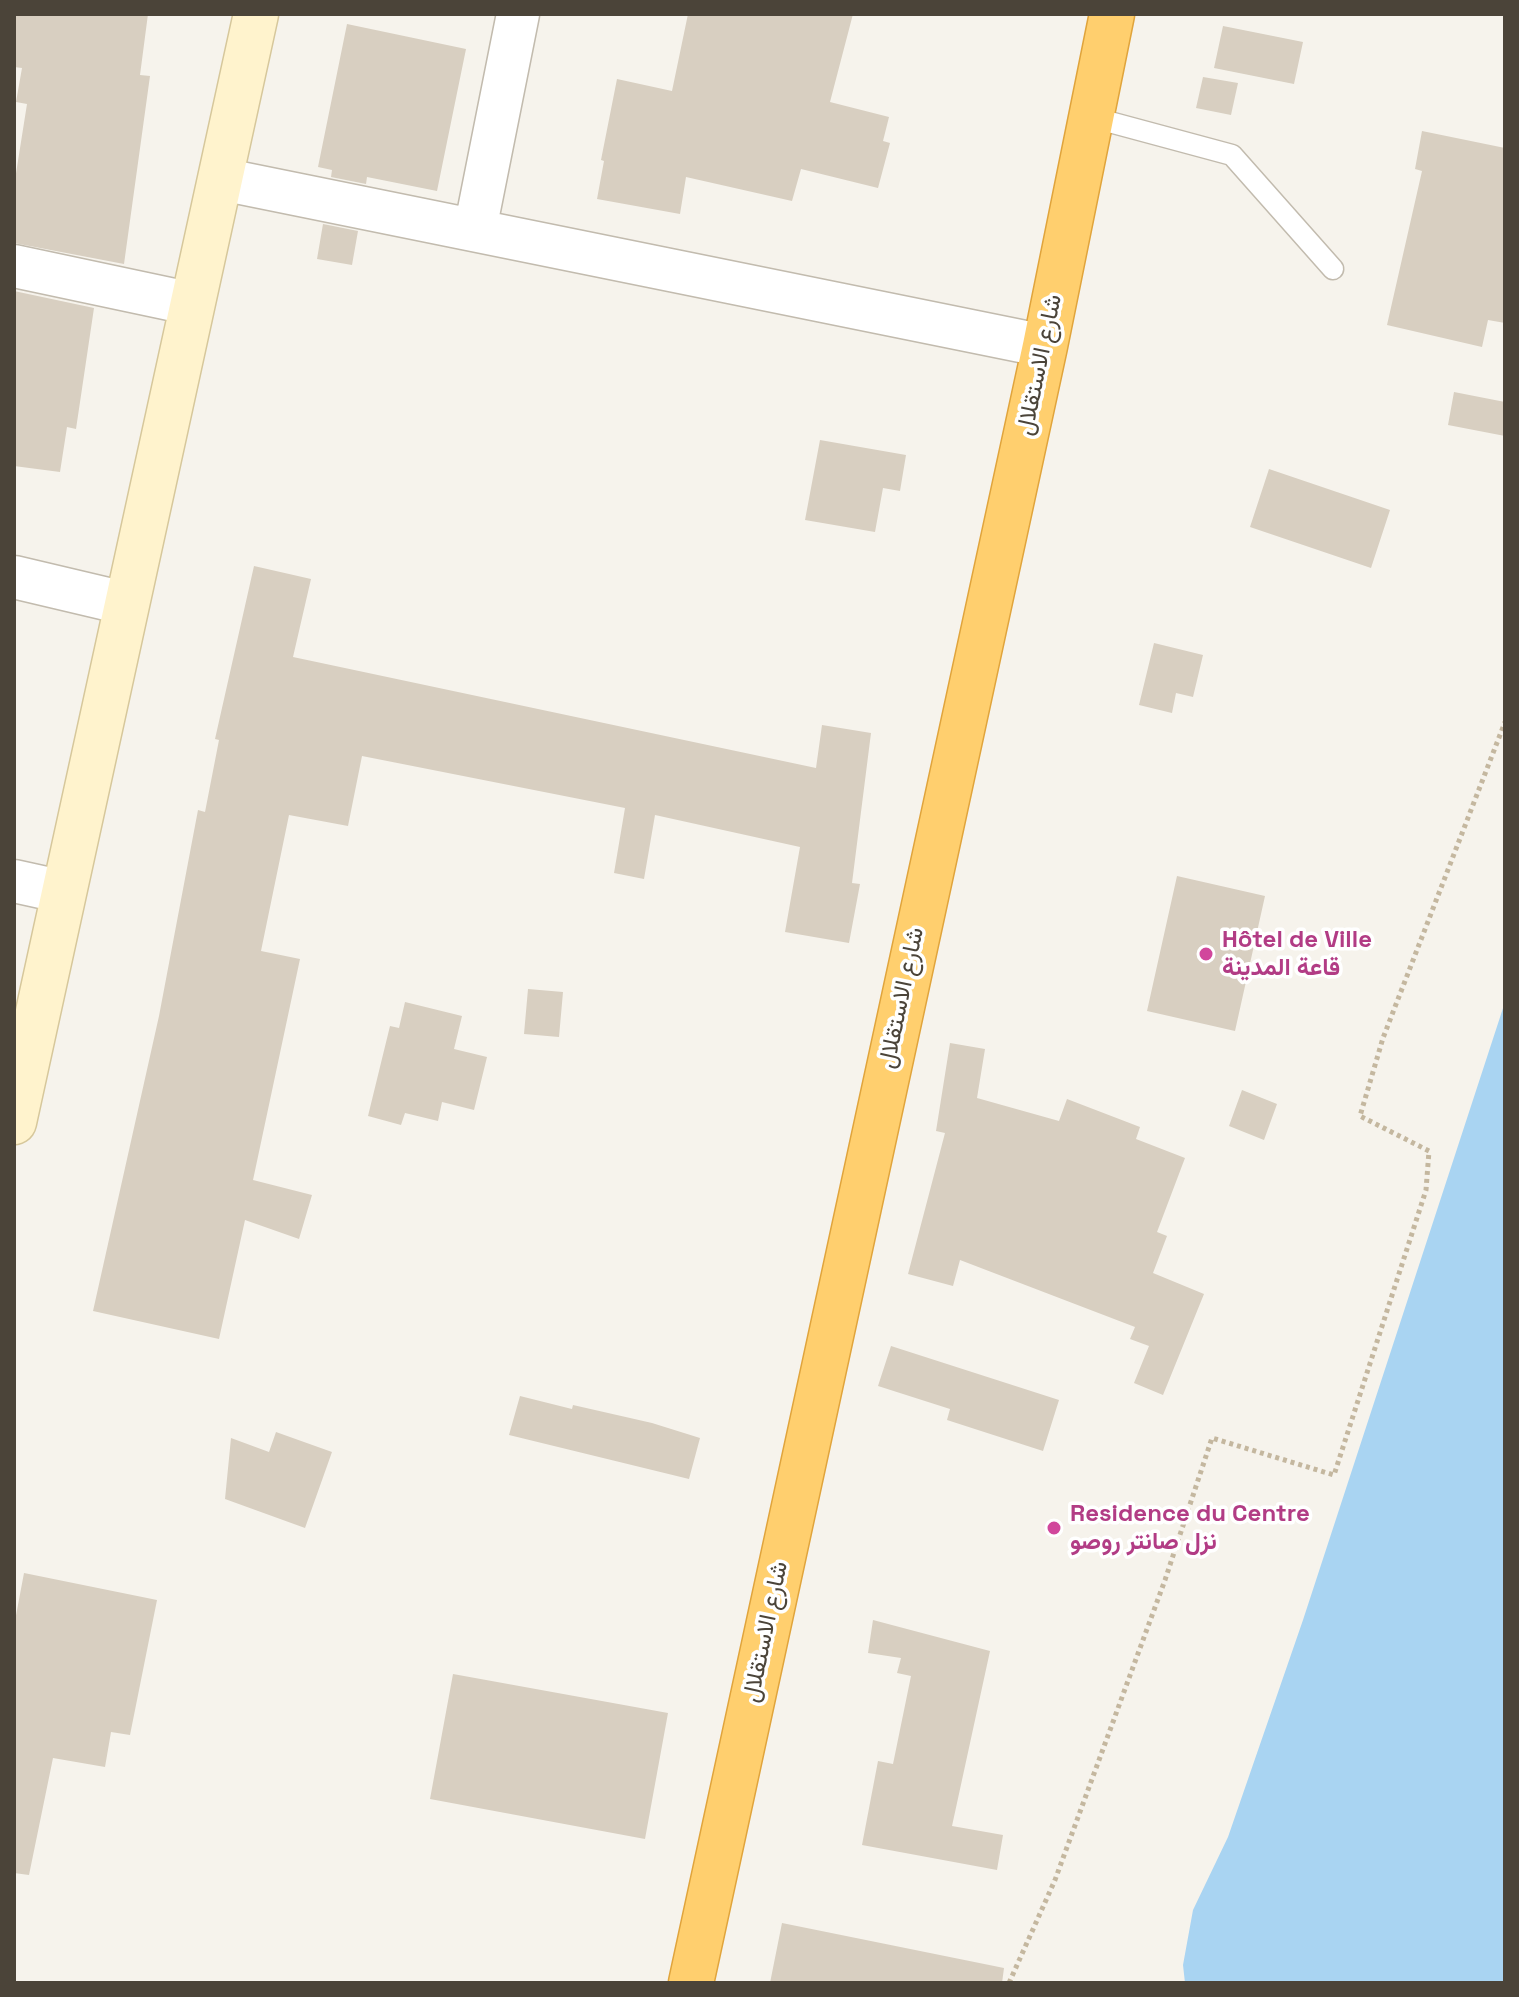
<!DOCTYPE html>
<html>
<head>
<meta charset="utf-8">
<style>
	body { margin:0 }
	#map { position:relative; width:1519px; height:1997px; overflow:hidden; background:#f6f3ec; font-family:"Space Grotesk",sans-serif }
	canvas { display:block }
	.frame { position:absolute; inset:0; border:16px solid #4b4439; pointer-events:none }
</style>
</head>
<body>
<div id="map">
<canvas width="1519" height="1997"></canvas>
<div class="frame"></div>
</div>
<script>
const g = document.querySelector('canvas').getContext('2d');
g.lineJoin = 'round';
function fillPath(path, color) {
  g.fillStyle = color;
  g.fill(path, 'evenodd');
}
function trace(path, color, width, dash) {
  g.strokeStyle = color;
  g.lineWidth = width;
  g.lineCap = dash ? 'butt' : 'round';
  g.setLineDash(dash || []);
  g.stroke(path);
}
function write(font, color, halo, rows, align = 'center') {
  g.font = font + ' "Space Grotesk",Vazirmatn,sans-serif';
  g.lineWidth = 7;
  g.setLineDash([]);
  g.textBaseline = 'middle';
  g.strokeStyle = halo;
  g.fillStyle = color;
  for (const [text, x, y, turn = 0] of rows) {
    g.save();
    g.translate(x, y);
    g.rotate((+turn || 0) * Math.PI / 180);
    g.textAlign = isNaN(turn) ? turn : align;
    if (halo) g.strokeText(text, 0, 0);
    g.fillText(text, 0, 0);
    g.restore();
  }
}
const water = new Path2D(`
	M1505 1002V1983H1185L1183 1965 1193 1910 1228 1837 1303 1620Z`);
const building = new Path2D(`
	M14 14H148L140 75 150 76 124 264 14 243V186L27 104 16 102 22 68 14 67Z
	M688 14H853L830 102 889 117 883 141 890 143 878 188 801 169 792 201 686 177 680 214 597 199 604 161 601 160 617 79 672 91Z
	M347 24 466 49 437 191 367 177 366 184 331 177 332 170 318 167Z
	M1223 26 1303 42 1294 84 1214 68Z
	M1203 77 1238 83 1231 115 1196 108Z
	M1422 131 1505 148V323L1488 320 1482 347 1387 325 1422 171 1415 169Z
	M323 224 358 231 352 265 317 259Z
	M14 291 94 308 76 429 67 427 60 472 14 466Z
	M1454 392 1505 402V436L1448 425Z
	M820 440 906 455 900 491 883 488 875 532 805 520Z
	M1269 469 1390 510 1371 568 1250 527Z
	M254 566 311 579 293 657 816 768 822 725 871 733 852 883 860 884 849 943 785 932 800 847 655 815 644 879 614 873 625 808 362 756 348 826 289 815 261 951 300 959 253 1180 312 1195 299 1239 245 1220 219 1339 93 1311 159 1016 198 810 205 812 219 740 215 739Z
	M1154 643 1203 655 1193 697 1176 693 1172 713 1139 705Z
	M1177 876 1265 896 1235 1031 1147 1011Z
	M528 989 563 992 559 1037 524 1034Z
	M405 1002 462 1016 454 1049 487 1057 474 1110 442 1102 438 1121 405 1113 401 1125 368 1116 390 1026 399 1028Z
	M950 1043 985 1049 977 1098 1059 1121 1067 1099 1140 1127 1136 1139 1185 1158 1157 1232 1167 1236 1153 1273 1204 1294 1163 1395 1134 1383 1149 1346 1130 1339 1135 1327 960 1260 953 1286 908 1274 945 1133 936 1131Z
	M1242 1090 1277 1104 1264 1140 1229 1126Z
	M891 1346 1059 1400 1043 1451 947 1420 950 1409 878 1386Z
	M520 1396 572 1409 573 1405 652 1423 700 1438 689 1479 509 1435Z
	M276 1432 332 1452 305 1528 225 1499 231 1438 269 1452Z
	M24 1573 157 1600 130 1735 111 1732 105 1767 53 1758 29 1875 14 1873V1626Z
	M873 1620 990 1651 952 1826 1003 1835 997 1870 862 1845 878 1761 893 1764 911 1676 897 1673 901 1658 868 1653Z
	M453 1674 668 1713 645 1839 430 1799Z
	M782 1923 1004 1968 1002 1983H770Z`);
const path = new Path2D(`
	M1009 1983 1055 1880 1165 1580 1212 1438 1334 1475 1426 1190 1429 1151 1360 1116 1383 1038 1505 722`);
const lane = new Path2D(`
	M1091 117 1232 155 1333 269`);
const street = new Path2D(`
	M221 179 1045 346
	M475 230 518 14
	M14 266 193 304
	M14 577 124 603
	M14 881 64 892`);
const secondary = new Path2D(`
	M14 1122 256 14`);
const highway = new Path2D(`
	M691 1983 1045 346 1112 14`);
const markers = [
	[1206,954,8,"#d1479c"],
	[1054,1528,8,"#d1479c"]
];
const streetNames = [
	["شارع الاستقلال",1040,365,-78],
	["شارع الاستقلال",902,998,-78],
	["شارع الاستقلال",766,1632,-78]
];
const hotelNames = [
	["Hôtel de Ville",1222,940],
	["قاعة المدينة",1222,968],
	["Residence du Centre",1070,1514],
	["نزل صانتر روصو",1070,1542]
];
fillPath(water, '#a9d4f2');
fillPath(building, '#d8cfc1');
trace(lane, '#c2bbae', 23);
trace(street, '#c2bbae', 45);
trace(secondary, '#d6c79b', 47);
trace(highway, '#e0a43c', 47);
trace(path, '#c4b79f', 5, [4, 4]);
trace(lane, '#fff', 20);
trace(street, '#fff', 42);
trace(secondary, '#fff3cd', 44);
trace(highway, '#ffcf6e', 44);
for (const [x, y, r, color] of markers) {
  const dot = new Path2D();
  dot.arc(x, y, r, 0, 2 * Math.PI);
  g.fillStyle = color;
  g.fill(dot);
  trace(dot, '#fff', 3);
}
write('24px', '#4b4439', '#fff', streetNames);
write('bold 24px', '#b23c85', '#fff', hotelNames, 'left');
</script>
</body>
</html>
